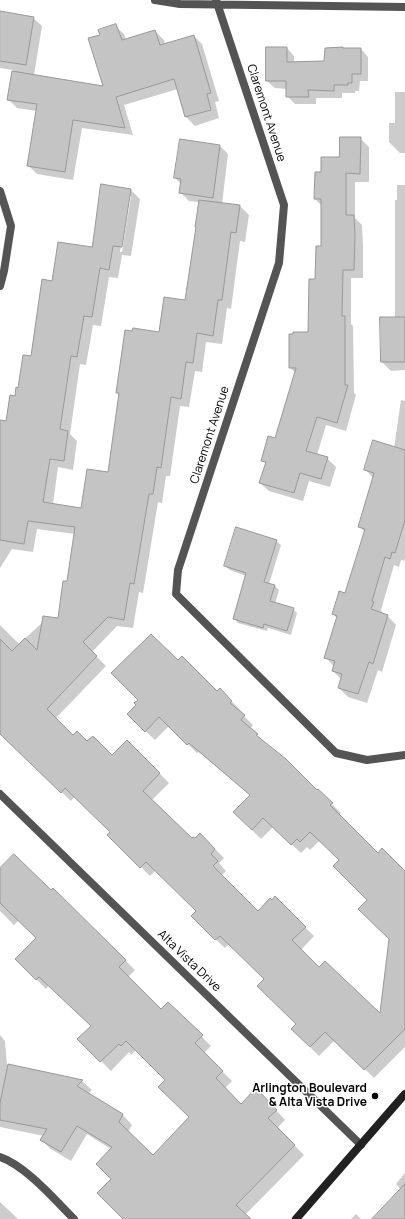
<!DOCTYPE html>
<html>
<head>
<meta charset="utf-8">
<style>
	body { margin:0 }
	canvas { display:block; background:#fff }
</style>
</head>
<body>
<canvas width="405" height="1219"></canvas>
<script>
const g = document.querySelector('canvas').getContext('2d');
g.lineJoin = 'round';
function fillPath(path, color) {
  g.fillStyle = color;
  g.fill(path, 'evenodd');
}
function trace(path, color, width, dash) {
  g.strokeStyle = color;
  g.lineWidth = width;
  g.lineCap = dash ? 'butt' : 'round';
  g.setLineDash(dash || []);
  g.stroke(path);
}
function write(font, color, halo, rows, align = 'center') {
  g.font = font + ' Manrope,sans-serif';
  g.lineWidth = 3;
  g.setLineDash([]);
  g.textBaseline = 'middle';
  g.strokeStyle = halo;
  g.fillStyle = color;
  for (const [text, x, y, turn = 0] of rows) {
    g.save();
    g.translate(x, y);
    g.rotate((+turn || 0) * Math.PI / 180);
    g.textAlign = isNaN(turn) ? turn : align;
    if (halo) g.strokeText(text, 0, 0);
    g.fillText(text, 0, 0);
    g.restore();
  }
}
const shadow = new Path2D(`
	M0 12 33 18 42 26 34 75 104 87 101 35 115 26 124 34 126 40 155 31 164 40 165 44 194 36 202 44 219 101 215 102 219 118 195 126 186 117 178 89 124 105 133 135 82 128 73 180 37 174 28 165 37 111 17 108 8 99 13 70 0 68Z
	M287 48 294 56V63L325 62 343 49H361L368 57V81H360L359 91H355V93H342V98H316V104H295L287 96V89L275 88 267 81Z
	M395 92H405V153H400L389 142V123H395Z
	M360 138 369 147V182H355V218L362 225 363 246V278H351V324L353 326 354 393 356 395 346 431 326 425 317 455 327 458 336 467 330 487 309 481 303 501 269 491 260 483 266 464 262 460 276 439 295 373 290 367 309 334 322 247V206L315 199 322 173 340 158Z
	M220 146 228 154 222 204 240 206 249 215 245 242 240 241 231 309 227 308 222 344 206 342 202 372 195 371 189 407 180 406 170 476H166L162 503 158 502 143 593 139 592 133 628 117 626 92 652 106 666 55 719 73 736 112 756 127 741 169 783 152 800 192 840H195L200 834 224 858 219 863 226 871 221 876 258 912 275 898 314 936 301 950 319 968 381 1016 390 939 368 900 340 861 320 840 310 850 307 847 301 853 273 827 261 839 234 812 251 796 199 752 197 753 169 726 155 740 128 714 178 661 217 692 220 689 241 711 240 712 253 725 250 729 332 804 341 813 338 815 405 882V1047L374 1078 335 1040 319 1056 292 1029 297 1024 266 979 229 944 225 948 201 926 198 911 156 870 150 876 109 835 111 832 75 796 71 801 0 733V625L19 644 43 622 59 619 68 582 75 534 37 529 33 552 12 549 0 568V423L7 422 32 358 53 282 93 248 131 190 140 199 131 256 122 255 118 278 109 277 101 326 93 325 86 365 80 364 70 434 77 441 73 470 58 467 53 504 82 509 109 474 120 396 117 392 160 333 185 302 197 228 199 202 189 201 180 192 181 184 175 178ZM129 196H131L122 252H120Z
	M397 185H405V370L391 371 382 362 395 318V200H397Z
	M401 400 405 401V558L404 561 401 560 399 567 394 565 381 610 382 612V614L387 615 396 625 382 672 378 670 367 703 348 697 339 688 342 680 333 671 334 666 325 657 337 618 333 614 346 594 365 532 359 526 373 478 365 469 394 448Z
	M276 541 281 545 269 584 275 586 279 590 275 604 293 609 297 613 291 635 268 628 267 631 238 623 234 618 246 576 230 570 225 566Z
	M0 870 51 891 53 889 135 970 128 977 161 1010 168 1003 211 1046 204 1053 232 1081 225 1088 241 1105 266 1099 285 1120 277 1128 304 1155 245 1215 250 1219H124L113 1179 111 1149 87 1134 71 1161 51 1149 41 1140 44 1136 0 1127V1035L5 1041 7 1065 82 1081 92 1090 88 1094 123 1115 132 1125 128 1132 153 1156 190 1117 167 1081 136 1050 131 1055 129 1052 111 1071 79 1039 92 1026 49 985 46 989 16 959 37 938 19 920 14 925 0 911Z
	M405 1173V1219H373L401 1190 396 1184Z
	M0 1202 18 1219H0Z
	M356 1214 361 1219H351Z`);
const building = new Path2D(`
	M0 11 34 17 26 65 0 61Z
	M116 24 122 40 155 30 160 45 194 35 211 93 207 94 211 110 185 117 174 79 116 97 125 128 73 120 65 172 27 166 37 104 7 100 12 71 103 86 88 38 100 35 98 30Z
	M266 47H287V62L324 61 325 48 343 47V48H361V74H352V83H348V85H334V91L308 90 309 97H286V81H266Z
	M340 137H361L360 174 346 173V215H354L355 236 354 270H343L342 316H345V385H348L337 423 317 417 306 451 328 457 321 479 300 473 294 493 259 483 266 462 261 461 268 436 275 438 296 368H289V334H293V332H308L309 279H315L316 246H321V199H314L315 172H321V157H339Z
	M180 139 220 145 213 198 179 193 181 179 174 178Z
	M101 184 131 189 122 247 113 246 109 270 100 268 92 317 84 316 77 357 71 356 60 429 68 431 64 461 50 459 43 502 81 508 87 469 108 472 119 393H116L125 330 132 331 133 328 159 332 164 297 185 300 196 227H195L199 200 240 205 236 233 231 232 222 300H218L213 336 197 333 193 363 186 362 181 399 171 397 161 468 157 467 153 494H149L134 584 130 583 124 620 108 617 83 642 97 656 47 709 73 735 77 731 87 741 93 736 112 755 127 740 160 773 143 791 192 838 193 837 195 838 200 833 215 849 211 854 218 861 213 866 258 911 270 898 272 900 275 896 306 927 292 940 319 967 325 961 380 1013 389 939 358 909 367 900 333 866 339 860 310 832 300 842 297 839 291 845 263 818 252 830 233 812 250 795 189 743 187 745 159 717 145 732 127 714 136 705 134 703 138 700 111 673 151 634 178 660 182 656 217 691 220 688 232 701 230 703 245 715 241 720 258 734 256 735 286 759 317 790 318 789 333 803 330 805 378 853 382 848 405 871V1029L364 1070 325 1032 310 1047 291 1029 296 1024 257 986 264 979 220 936 215 940 191 916 196 911 146 862 140 868 107 835 110 832 65 788 61 793 0 734V639L12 651 25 638 37 650 43 616 58 618 63 581H67L75 527 28 521 24 544 0 540V420L6 421 10 395 15 396 16 387 18 388 23 355 31 356 42 279 52 281 58 242 92 247Z
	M380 317H405V362H381Z
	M373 440 405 450V520L395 553 392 552 390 559 385 557 372 601 374 602 371 609 388 615 373 664 369 662 358 694 338 688 342 674 332 671 335 661 324 658 337 616 332 614 338 595 339 591 345 593 365 529 358 527 374 473 364 470Z
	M236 527 277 540 264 582 275 585 270 601 294 608 287 631 264 624 263 628 233 619 246 573 224 566Z
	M14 854 51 890 53 888 126 960 119 967 161 1009 168 1002 203 1035 195 1043 223 1071 216 1078 241 1104 256 1088 277 1110 268 1118 295 1145 236 1205 251 1219H123L97 1193 111 1179 96 1164 112 1147 77 1126 61 1152 40 1140 47 1129 0 1120V1103L8 1064 83 1080 77 1086 123 1114 119 1122 153 1155 189 1117 158 1087 165 1080 126 1041 121 1046 119 1044 100 1062 77 1039 91 1026 39 977 36 980 15 959 36 938 0 903V868Z
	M405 1184V1219H372Z`);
const minor = new Path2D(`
	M155 0 180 4 405 7
	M216 0 284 205 279 263 178 570 176 594 336 753 367 760 405 755
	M0 191 11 226 4 271 0 286
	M0 794 361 1145
	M0 1157C25 1165 55 1200 74 1219`);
const secondary = new Path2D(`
	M296 1219 405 1094`);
const markers = [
	[375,1096,4,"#000"]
];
const streetNames = [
	["Claremont Avenue",266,113,72],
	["Claremont Avenue",210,435,-72],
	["Alta Vista Drive",189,961,44]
];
const poiNames = [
	["Arlington Boulevard",367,1089],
	["& Alta Vista Drive",367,1103]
];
fillPath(shadow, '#0003');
fillPath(building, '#c4c4c4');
trace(building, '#989898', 1);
trace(minor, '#545454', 8);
trace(secondary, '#212121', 8);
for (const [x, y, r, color] of markers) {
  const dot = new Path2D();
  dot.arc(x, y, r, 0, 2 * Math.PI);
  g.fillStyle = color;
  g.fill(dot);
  trace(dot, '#fff', 1.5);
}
write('12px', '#000', '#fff', streetNames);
write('bold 12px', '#000', '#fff', poiNames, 'right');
</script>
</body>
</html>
